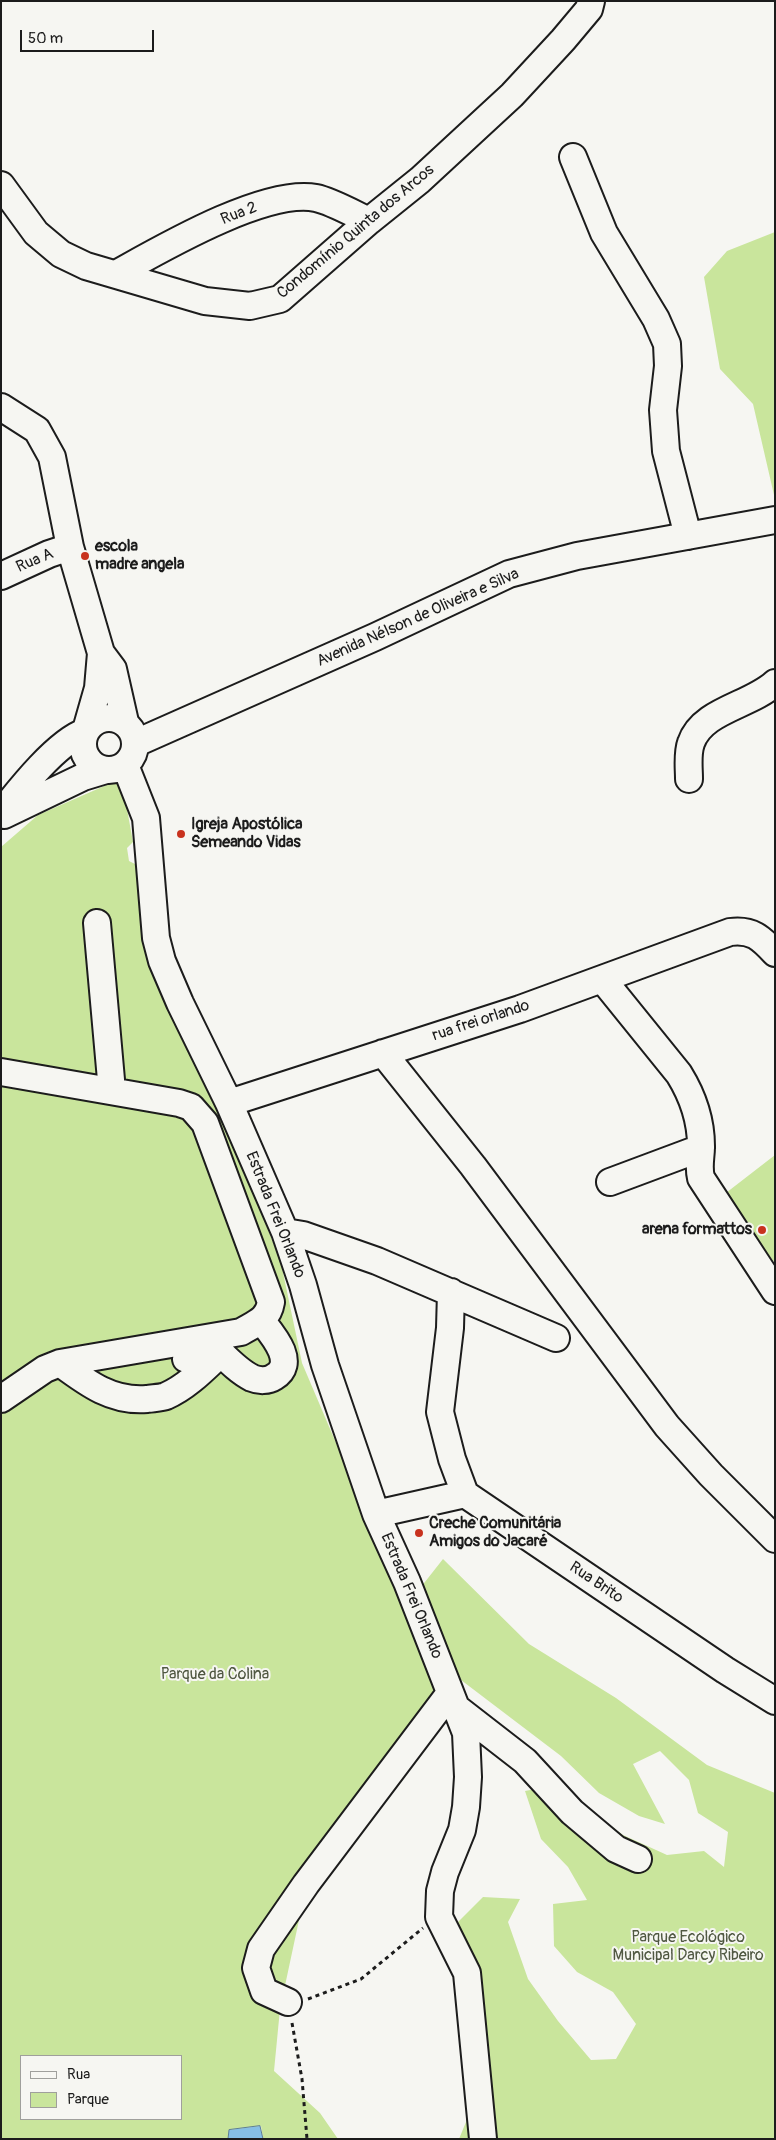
<!DOCTYPE html>
<html>
<head>
<meta charset="utf-8">
<style>
	body { margin:0 }
	#map { position:relative; width:776px; height:2140px; overflow:hidden; background:#f6f6f2; font-family:Pangolin,sans-serif }
	canvas { display:block }
	.frame { position:absolute; inset:0; border:2px solid #1c1c1c; pointer-events:none }
	.legend { position:absolute; left:20px; top:2055px; width:162px; height:65px; box-sizing:border-box; background:#f6f6f2; border:1px solid #9f9f9c; margin:0; padding:6px 9px; list-style:none; font-size:15px; color:#1c1c1c }
	.legend li { display:flex; align-items:center; gap:10px; height:25px }
	.legend b { width:25px; border:1px solid #9f9f9c }
	.scale { position:absolute; left:20px; top:30px; width:134px; height:22px; box-sizing:border-box; border:2px solid #1c1c1c; border-top:0; padding-left:6px; font-size:15px; line-height:18px; white-space:nowrap; color:#1c1c1c; -webkit-text-stroke:4px #f6f6f2; paint-order:stroke }
</style>
</head>
<body>
<div id="map">
<canvas width="776" height="2140"></canvas>
<div class="frame"></div>
<ul class="legend">
<li><b style="height:6px;background:#f6f6f2"></b>Rua</li>
<li><b style="height:14px;background:#c9e59c"></b>Parque</li>
</ul>
<div class="scale">50 m</div>
</div>
<script>
const g = document.querySelector('canvas').getContext('2d');
g.lineJoin = 'round';
function fillPath(path, color) {
  g.fillStyle = color;
  g.fill(path, 'evenodd');
}
function trace(path, color, width, dash) {
  g.strokeStyle = color;
  g.lineWidth = width;
  g.lineCap = dash ? 'butt' : 'round';
  g.setLineDash(dash || []);
  g.stroke(path);
}
function write(font, color, halo, rows, align = 'center') {
  g.font = font + ' Pangolin,sans-serif';
  g.lineWidth = 4;
  g.setLineDash([]);
  g.textBaseline = 'middle';
  g.strokeStyle = halo;
  g.fillStyle = color;
  for (const [text, x, y, turn = 0] of rows) {
    g.save();
    g.translate(x, y);
    g.rotate((+turn || 0) * Math.PI / 180);
    g.textAlign = isNaN(turn) ? turn : align;
    if (halo) g.strokeText(text, 0, 0);
    g.fillText(text, 0, 0);
    g.restore();
  }
}
const green = new Path2D(`
	M775 232V494L774 495 753 404 720 369 704 277 727 251Z
	M118 780 123 787 133 842 127 848 129 861 135 864 149 952 244 1168 281 1263 302 1363 445 1699 302 1906 280 2009 274 2071 320 2113 338 2139H263L261 2126 229 2130 228 2139H1V847L38 815ZM21 2056H181V2119H21Z
	M775 1155V1263L722 1196Z
	M443 1559 529 1644 616 1698 707 1765 775 1793V2139H459L466 2122 469 2036 448 1932 483 1897 520 1899 508 1922 528 1979 558 2021 591 2060 616 2059 636 2024 613 1992 577 1972 554 1946 553 1904 587 1900 568 1867 541 1839 525 1791 556 1785 623 1835 667 1855 704 1851 724 1867 728 1832 698 1813 689 1780 660 1751 633 1764 665 1824 639 1816 599 1793 561 1756 461 1680 421 1587Z`);
const water = new Path2D(`
	M260 2126 263 2139H228L229 2130Z`);
const path = new Path2D(`
	M308 1999 361 1979 423 1928
	M292 2023 302 2079 307 2139`);
const minor = new Path2D(`
	M573 157 604 233 656 319 667 344 668 366 663 410 666 451 688 536
	M1 185 36 233 61 254 86 266 205 301 250 306 280 299 369 221 420 180 512 95 563 40 589 9 591 1
	M116 274C161 249 265 188 316 198 331 201 354 214 369 221
	M1 407 37 430 52 457 70 547 101 653 98 688 86 730
	M1 576 49 554 70 547
	M101 653 113 669 125 722
	M83 744a26 26 0 1 1 52 0a26 26 0 1 1-52 0Z
	M136 743 375 637 509 574 577 556 775 520
	M125 765 146 818 156 938 162 961 180 1003 229 1103 285 1232 303 1285 325 1365 376 1514 407 1582 466 1733 468 1777 466 1807 462 1830 445 1872 440 1891 439 1917 467 1973 483 2139
	M689 779C689 768 687 754 691 743 702 710 750 706 775 683
	M1 813C20 789 57 742 85 732
	M4 815 83 777 106 770
	M97 923 112 1091
	M603 980 679 1074C692 1095 701 1121 701 1146 701 1158 698 1166 701 1178L775 1291
	M383 1053 473 1166 667 1426 711 1475 775 1539
	M1 1072 179 1103 191 1107 205 1123 271 1302C268 1320 256 1323 241 1332L60 1363 45 1369 1 1399
	M229 1103 520 1009 730 932C752 929 761 938 775 953
	M610 1182 701 1148
	M285 1232 303 1235 377 1261 556 1338
	M451 1292 450 1328 440 1412 452 1459 465 1494 725 1670 775 1701
	M186 1359 221 1353C230 1362 240 1372 252 1378 259 1381 268 1381 274 1377 298 1363 272 1334 261 1320
	M60 1363C87 1383 112 1402 147 1399 153 1398 161 1398 166 1396 187 1387 205 1368 221 1353
	M376 1514 465 1494
	M458 1709 525 1761 572 1812 616 1849 638 1859
	M288 2002 264 1991 256 1968 261 1949 306 1884 450 1693`);
const markers = [
	[85,556,5,"#c8321e"],
	[181,834,5,"#c8321e"],
	[762,1230,5,"#c8321e"],
	[419,1533,5,"#c8321e"]
];
const streetNames = [
	["Rua 2",239,214,-21],
	["Condomínio Quinta dos Arcos",356,232,-40],
	["Rua A",35,561,-23],
	["Avenida Nélson de Oliveira e Silva",418,618,-24],
	["rua frei orlando",481,1021,-18],
	["Estrada Frei Orlando",275,1215,68],
	["Rua Brito",596,1583,34],
	["Estrada Frei Orlando",411,1596,67]
];
const poiNames = [
	["escola",95,547],
	["madre angela",95,565],
	["Igreja Apostólica",191,825],
	["Semeando Vidas",191,843],
	["arena formattos",752,1230,"right"],
	["Creche Comunitária",429,1524],
	["Amigos do Jacaré",429,1542]
];
const parkNames = [
	["Parque da Colina",215,1675],
	["Parque Ecológico",688,1938],
	["Municipal Darcy Ribeiro",688,1956]
];
fillPath(green, '#c9e59c');
fillPath(water, '#86bfe5');
trace(water, '#5c7e95', 1);
trace(minor, '#1c1c1c', 30);
trace(path, '#1c1c1c', 3, [4, 4]);
trace(minor, '#f6f6f2', 26);
for (const [x, y, r, color] of markers) {
  const dot = new Path2D();
  dot.arc(x, y, r, 0, 2 * Math.PI);
  g.fillStyle = color;
  g.fill(dot);
  trace(dot, '#f6f6f2', 2);
}
write('16px', '#1c1c1c', '#f6f6f2', streetNames);
write('bold 16px', '#1c1c1c', '#f6f6f2', poiNames, 'left');
write('16px', '#505842', '#f6f6f2', parkNames);
</script>
</body>
</html>
